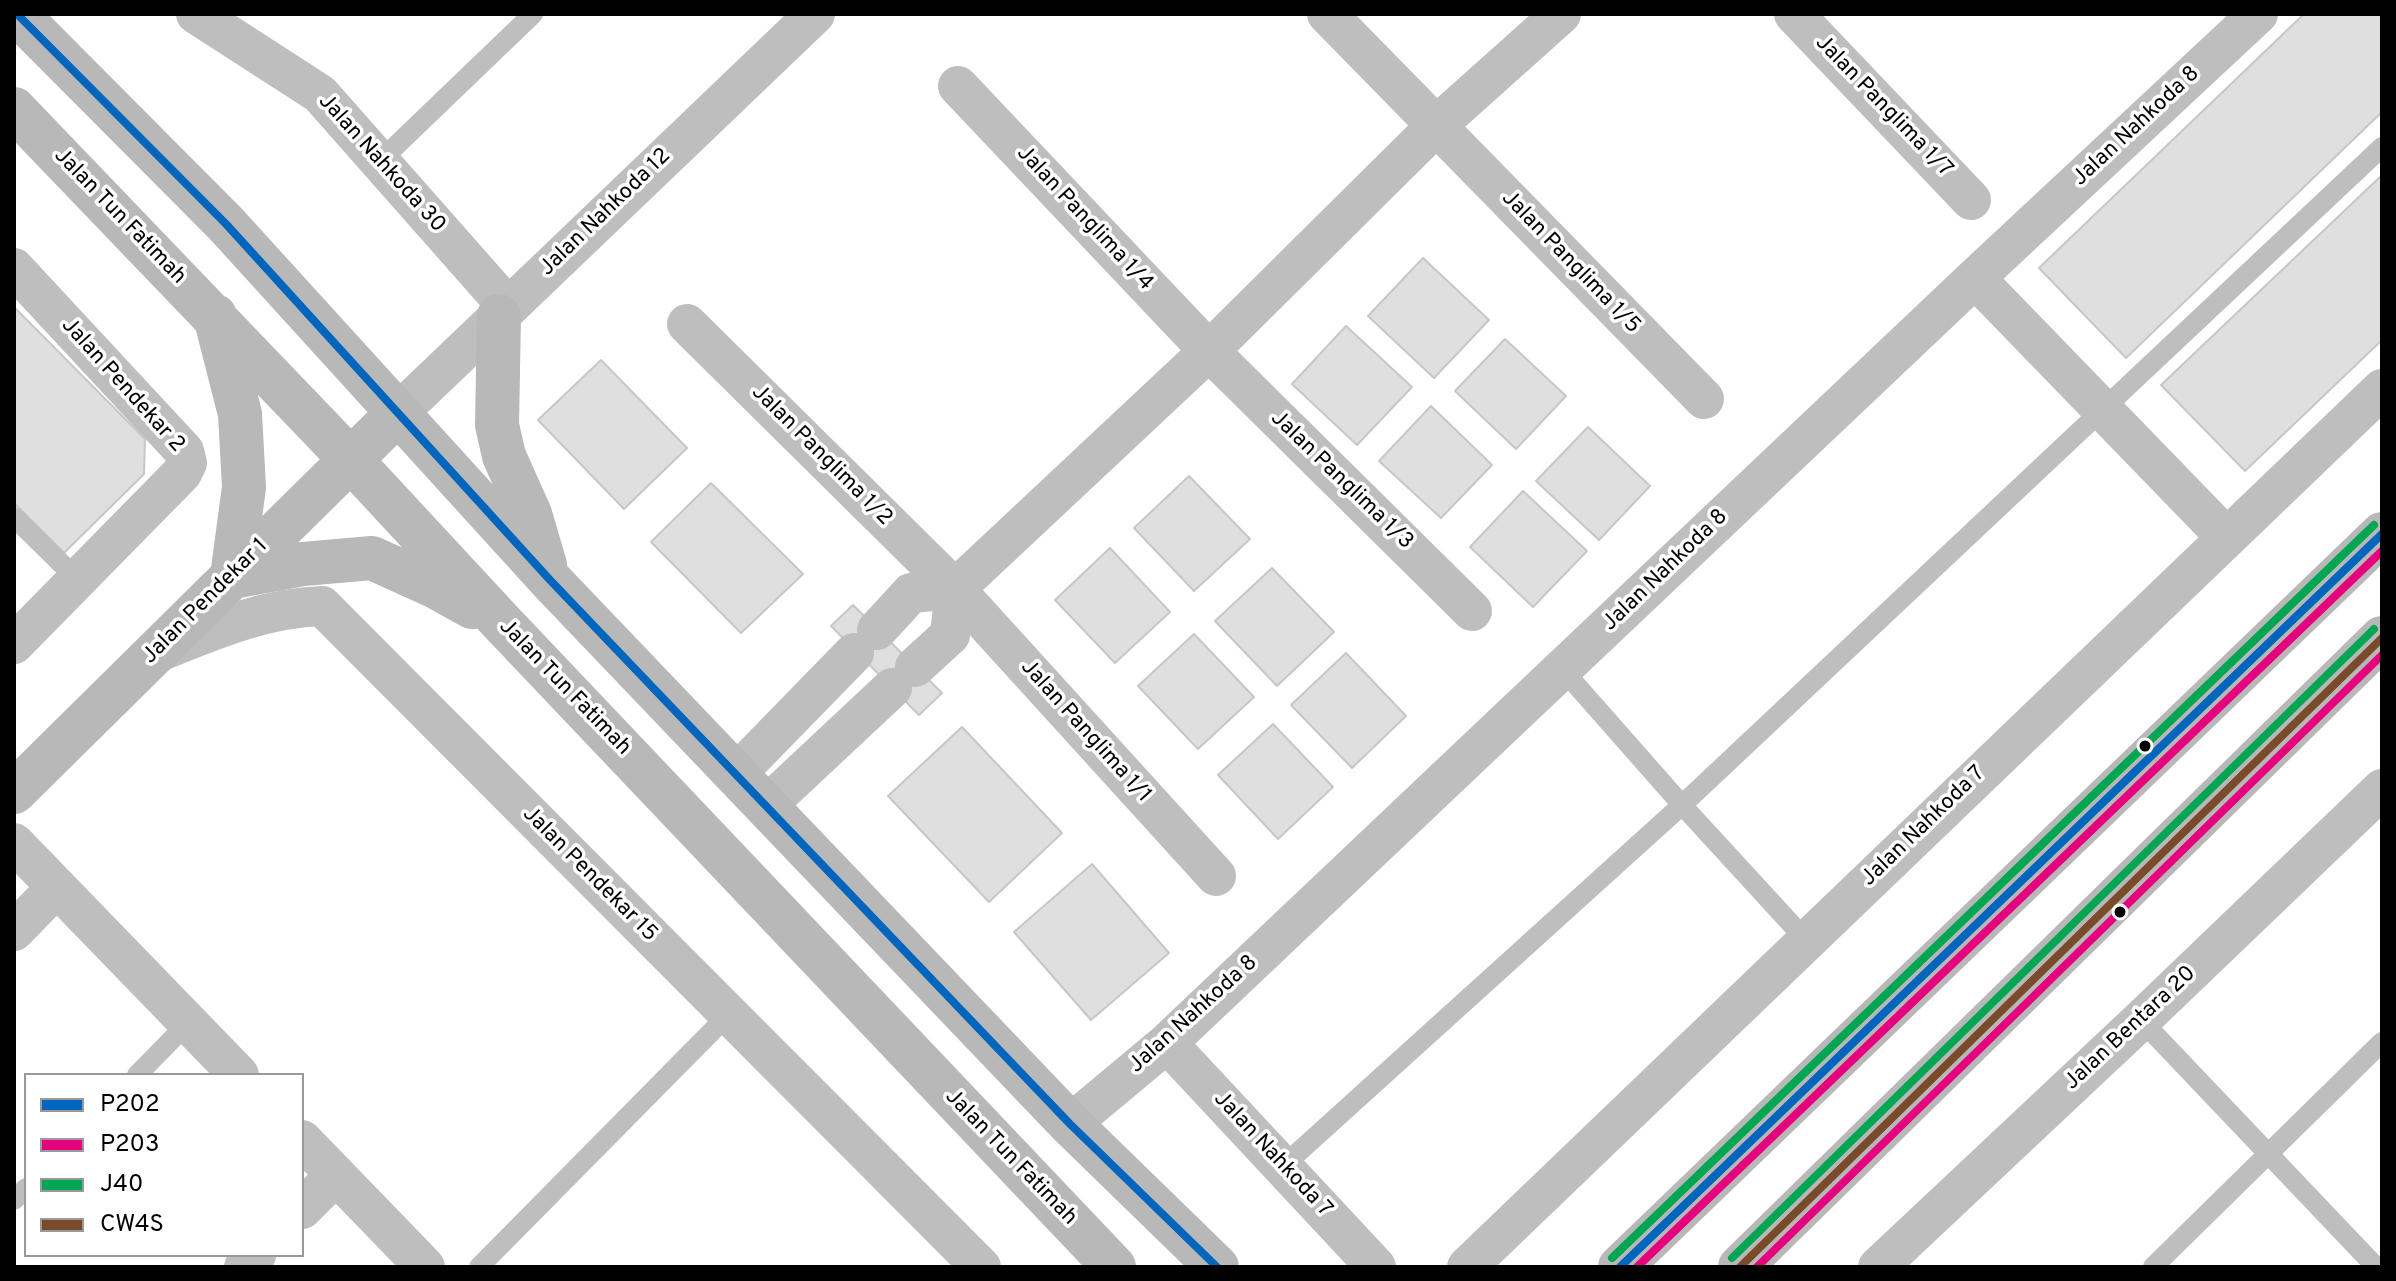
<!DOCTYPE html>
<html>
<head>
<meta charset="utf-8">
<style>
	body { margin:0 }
	#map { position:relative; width:2396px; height:1281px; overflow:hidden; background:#fff; font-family:Overpass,sans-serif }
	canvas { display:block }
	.frame { position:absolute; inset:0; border:16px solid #000; pointer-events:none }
	.legend { position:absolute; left:24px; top:1073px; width:280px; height:184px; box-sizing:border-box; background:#fff; border:2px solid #999; margin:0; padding:10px 14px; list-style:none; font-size:24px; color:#000 }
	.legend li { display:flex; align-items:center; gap:16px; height:40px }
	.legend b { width:40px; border:2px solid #999 }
</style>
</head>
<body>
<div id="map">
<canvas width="2396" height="1281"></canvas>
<div class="frame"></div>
<ul class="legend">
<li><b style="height:10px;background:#0065bd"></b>P202</li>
<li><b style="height:10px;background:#e5007d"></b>P203</li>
<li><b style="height:10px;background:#00a651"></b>J40</li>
<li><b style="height:10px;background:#7a4b2a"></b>CW4S</li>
</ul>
</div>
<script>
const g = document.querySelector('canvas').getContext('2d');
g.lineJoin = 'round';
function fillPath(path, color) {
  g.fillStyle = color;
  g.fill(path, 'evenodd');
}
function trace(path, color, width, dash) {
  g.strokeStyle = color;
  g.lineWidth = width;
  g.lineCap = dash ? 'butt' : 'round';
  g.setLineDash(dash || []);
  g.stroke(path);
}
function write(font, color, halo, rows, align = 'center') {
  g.font = font + ' Overpass,sans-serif';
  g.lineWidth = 7;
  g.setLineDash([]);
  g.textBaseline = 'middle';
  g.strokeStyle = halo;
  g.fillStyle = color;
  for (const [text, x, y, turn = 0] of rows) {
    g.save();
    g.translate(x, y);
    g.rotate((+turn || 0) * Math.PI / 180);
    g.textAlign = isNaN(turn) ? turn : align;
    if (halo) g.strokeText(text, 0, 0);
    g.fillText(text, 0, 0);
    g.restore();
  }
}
const building = new Path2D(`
	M2304 14H2382V112L2126 358 2039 268Z
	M2382 175V340L2245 471 2161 385Z
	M1423 258 1489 320 1434 378 1368 316Z
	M14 307 145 439 144 474 64 553 14 503Z
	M1346 326 1412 387 1357 445 1292 384Z
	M1505 339 1566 396 1516 449 1455 391Z
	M601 360 687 448 624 509 538 420Z
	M1431 406 1492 465 1441 518 1379 461Z
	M1588 427 1650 486 1599 540 1536 481Z
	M1189 476 1250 539 1194 591 1134 528Z
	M711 483 803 574 741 633 651 542Z
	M1523 491 1587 551 1533 607 1470 547Z
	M1110 548 1170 612 1115 663 1055 600Z
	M1272 568 1334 632 1277 686 1215 621Z
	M853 605 942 693 919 715 831 626Z
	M1194 634 1254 697 1198 749 1138 686Z
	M1346 653 1406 716 1352 768 1291 705Z
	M1273 724 1333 787 1278 839 1218 775Z
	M962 727 1062 833 989 902 888 796Z
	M1092 864 1169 953 1091 1020 1014 932Z`);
const lane = new Path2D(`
	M380 161 533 14
	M14 517 77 579
	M1563 670 1682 805 1806 940
	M2141 1020 2376 1267
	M137 1075 188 1023
	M1283 1166 1682 805 2382 147
	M14 1200 26 1188
	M479 1267 728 1015
	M2153 1267 2382 1042`);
const street = new Path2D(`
	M196 14 320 94 508 307
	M1327 14 1704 399
	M1794 14 1971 200
	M958 86 1209 351 1472 611
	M14 268 184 451 187 463 182 473 14 644
	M1975 278 2226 537
	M687 324 955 589 1216 876
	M398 413 815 14
	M877 630 911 593 955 589 1209 351 1437 125 1561 14
	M156 653C211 631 262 608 322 606L981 1267
	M915 667 950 635 955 589
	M737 773 854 653
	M767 805 892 688
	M14 843 239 1075
	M14 931 57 887
	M1167 1043 1376 1267
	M1070 1124 1167 1043 1975 278 2258 14
	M302 1140 425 1267
	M302 1209 336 1175
	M244 1267 256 1255
	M1467 1267 2382 389
	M1878 1267 2141 1020 2382 789`);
const secondary = new Path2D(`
	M17 14 226 224 550 580 1070 1124 1217 1267
	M14 109 350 459 505 626 1114 1267
	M215 316 240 414 244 487 232 577
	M499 316 497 425 504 456 530 514 545 565
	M232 577 303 564 372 558 436 587 472 607
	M14 792 398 413
	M1620 1267 2382 534
	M1740 1267 2382 638`);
const bus1 = new Path2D(`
	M17 14 226 224 550 580 1070 1124 1217 1267
	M1620 1267 2382 534`);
const bus2 = new Path2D(`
	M1637 1267 2382 551
	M1757 1267 2382 655`);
const bus3 = new Path2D(`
	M1612 1258 2374 525
	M1732 1258 2374 629`);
const bus4 = new Path2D(`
	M1740 1267 2382 638`);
const markers = [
	[2145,746,7,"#000"],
	[2120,912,7,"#000"]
];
const streetNames = [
	["Jalan Panglima 1/7",1883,107,46],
	["Jalan Nahkoda 8",2137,127,-43],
	["Jalan Nahkoda 30",381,164,48],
	["Jalan Nahkoda 12",606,213,-44],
	["Jalan Tun Fatimah",119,217,46],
	["Jalan Panglima 1/4",1084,219,47],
	["Jalan Panglima 1/5",1570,263,46],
	["Jalan Pendekar 2",122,386,48],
	["Jalan Panglima 1/2",821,456,45],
	["Jalan Panglima 1/3",1341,481,44],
	["Jalan Nahkoda 8",1666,571,-44],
	["Jalan Pendekar 1",206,602,-45],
	["Jalan Tun Fatimah",564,688,46],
	["Jalan Panglima 1/1",1085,732,48],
	["Jalan Nahkoda 7",1924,827,-44],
	["Jalan Pendekar 15",589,875,45],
	["Jalan Nahkoda 8",1194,1015,-42],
	["Jalan Bentara 20",2131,1029,-43],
	["Jalan Nahkoda 7",1272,1155,47],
	["Jalan Tun Fatimah",1010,1158,46]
];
fillPath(building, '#dfdfdf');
trace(building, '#c7c7c7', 2);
trace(lane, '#bebebe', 20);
trace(street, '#bebebe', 40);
trace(secondary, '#b8b8b8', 44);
trace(bus1, '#0065bd', 8);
trace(bus2, '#e5007d', 8);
trace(bus3, '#00a651', 8);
trace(bus4, '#7a4b2a', 8);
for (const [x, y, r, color] of markers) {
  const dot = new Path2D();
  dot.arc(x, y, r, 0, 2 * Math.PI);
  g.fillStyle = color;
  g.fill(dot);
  trace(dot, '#fff', 3);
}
write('22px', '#000', '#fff', streetNames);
</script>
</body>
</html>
